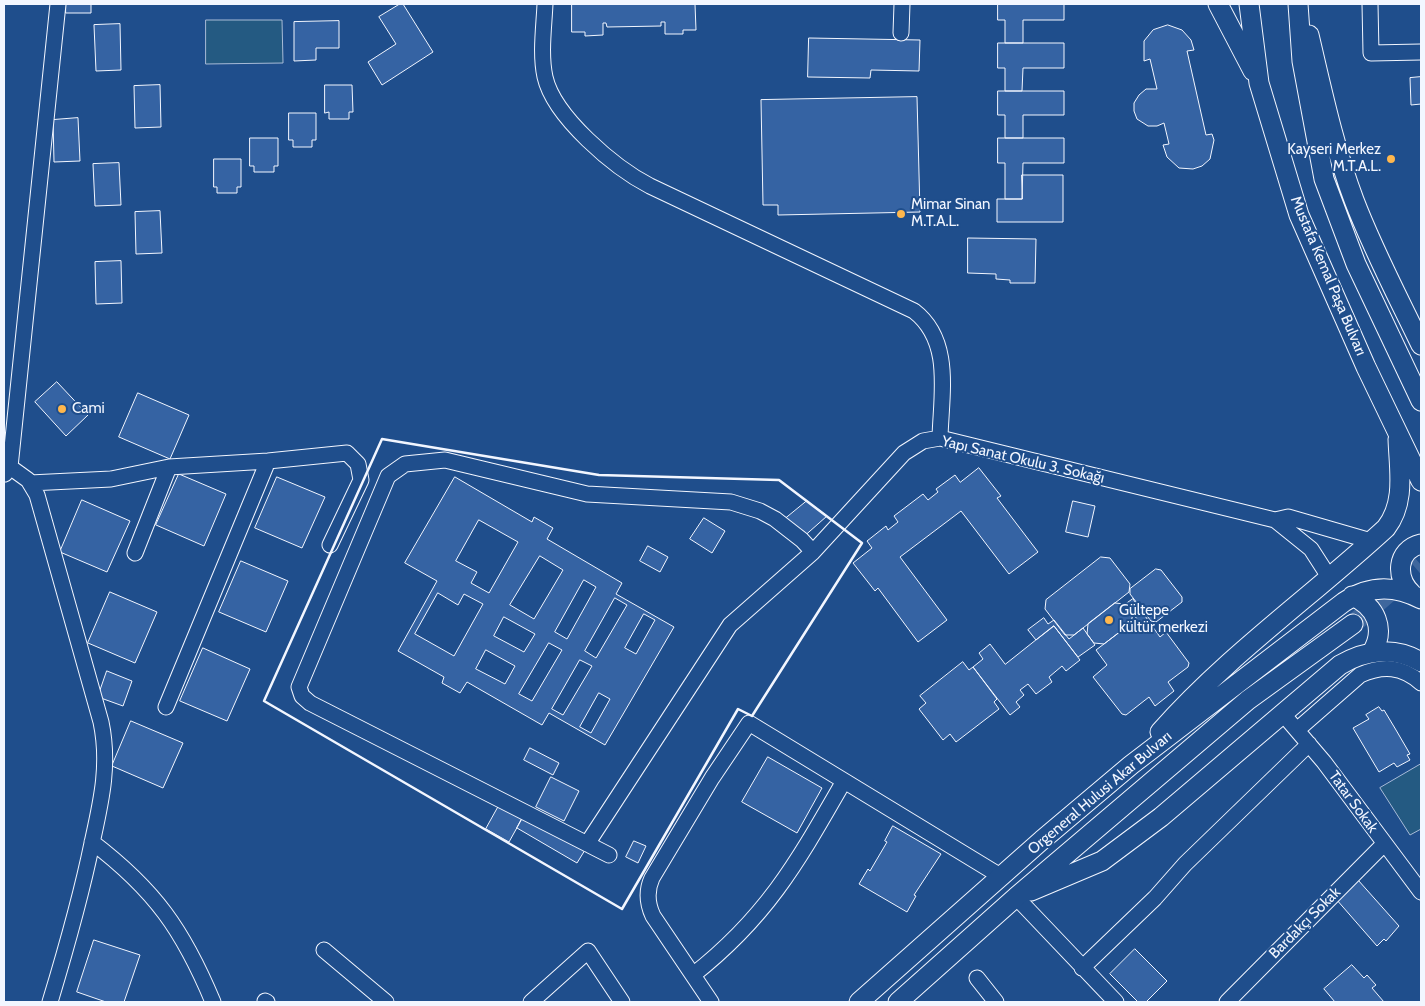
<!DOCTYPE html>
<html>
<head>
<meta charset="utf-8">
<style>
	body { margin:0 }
	#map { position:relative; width:1425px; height:1006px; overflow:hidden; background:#1f4e8c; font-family:Cabin,sans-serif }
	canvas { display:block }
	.frame { position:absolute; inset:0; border:5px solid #f2f6ff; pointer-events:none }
</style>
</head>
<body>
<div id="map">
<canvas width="1425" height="1006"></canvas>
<div class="frame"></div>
</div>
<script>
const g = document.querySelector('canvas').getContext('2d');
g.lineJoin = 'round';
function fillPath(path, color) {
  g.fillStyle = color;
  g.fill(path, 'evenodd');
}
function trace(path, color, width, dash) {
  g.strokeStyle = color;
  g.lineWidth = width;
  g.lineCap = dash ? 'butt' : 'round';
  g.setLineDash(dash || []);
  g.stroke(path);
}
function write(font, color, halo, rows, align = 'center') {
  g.font = font + ' Cabin,sans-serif';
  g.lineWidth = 4;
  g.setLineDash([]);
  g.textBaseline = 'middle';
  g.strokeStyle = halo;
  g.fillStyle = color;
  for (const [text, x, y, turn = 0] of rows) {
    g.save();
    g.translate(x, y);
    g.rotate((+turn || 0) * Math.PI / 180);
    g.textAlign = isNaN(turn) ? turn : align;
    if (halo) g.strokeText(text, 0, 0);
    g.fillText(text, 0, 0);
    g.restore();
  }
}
const green = new Path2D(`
	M206 20H282L283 63 206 64Z
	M1421 764V829L1410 835 1380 788Z`);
const building = new Path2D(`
	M66 4H91V13H66Z
	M400 4H403L433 52 382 85 368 62 396 44 379 17Z
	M572 4H695L696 30H683V34H665V22H661V26L607 27 606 23H603V35L585 36V32H572Z
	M998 4H1064V20H1023V43H1005V20H998Z
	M339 21V48H316V60L294 61V22Z
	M120 24 121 70 96 71 94 25Z
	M1168 25 1182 30 1191 40 1194 50 1187 51 1206 135 1212 134 1214 140 1210 159 1202 166 1193 169 1179 168 1167 157 1163 145 1169 144 1164 123 1157 126H1148L1137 119 1134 111V103L1139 95 1146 89H1157L1150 59 1144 61V41L1153 30Z
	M809 38 920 40 919 71 871 70 870 78 808 77Z
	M998 43H1064V68H1023L1022 91H1005V68H998Z
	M1421 77V104L1411 105 1410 78Z
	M160 85 161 127 135 128 134 86Z
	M325 85H352L353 112H349V119H329V112L325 113Z
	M998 91H1064V115H1023V138H1005V115H998Z
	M917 97 920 212 778 215V205H763L761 100Z
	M289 113H316V140H312V147H293V140H289Z
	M78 118 80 161 54 162 53 120Z
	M250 138H278V166H274V172H254V166H250Z
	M998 138H1064V163H1023L1022 199H1005V163H998Z
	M214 159H241V187H237V193H217V187H214Z
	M119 163 121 205 95 206 93 164Z
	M1022 175H1063V222H997V199H1022Z
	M160 211 162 253 136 254 135 212Z
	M968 238 1036 239 1035 283H1010V280L996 279V274L968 273Z
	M121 261 122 303 96 304 95 262Z
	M57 382 88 415 66 436 35 402Z
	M138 393 189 415 170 459 119 437Z
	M979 468 1001 496 997 498 1038 552 1009 574 961 511 900 557 947 620 918 642 878 588 875 591 853 563 872 548 867 541 886 526 888 530 898 522 894 516 923 494 928 500 938 492 936 489 955 475 960 482Z
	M179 474 226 494 204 546 156 525Z
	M277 477 325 497 302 548 255 528Z
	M455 477 532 522 534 517 553 528 547 539 622 583 616 594 674 627 605 745 549 713 542 725 467 682 460 693 442 683 444 677 398 651 437 581 405 563ZM479 520 518 542 489 593 471 583 477 572 456 561ZM540 556 563 570 534 619 510 605ZM584 580 596 587 567 639 555 632ZM438 593 458 605 464 594 483 604 454 656 415 634ZM615 598 627 605 596 658 585 651ZM644 614 655 620 636 654 625 648ZM504 617 535 634 524 652 494 636ZM549 643 562 650 532 701 519 694ZM486 650 515 666 505 684 476 669ZM580 660 592 666 563 715 552 709ZM599 693 610 699 591 733 580 727Z
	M82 500 130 521 107 572 60 552Z
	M807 501 827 516 801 539 785 519Z
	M1073 501 1095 506 1088 537 1066 532Z
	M704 518 725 531 712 553 690 539Z
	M648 546 668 557 660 572 640 561Z
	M1101 557 1110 558 1130 584 1129 592 1074 635H1065L1045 609 1046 600Z
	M241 561 288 581 266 632 219 612Z
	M1156 569 1161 570 1182 597V602L1156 622 1151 621 1130 594V589Z
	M110 592 157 612 135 663 88 643Z
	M1133 599 1160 637 1166 632 1189 663 1188 667 1168 682 1174 691 1155 706 1149 697 1126 715 1122 714 1093 677 1107 665 1096 650 1137 619 1126 604Z
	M1115 603 1125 604 1133 613 1131 623 1104 644 1094 643 1087 634 1088 624Z
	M1044 618 1048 624 1054 620 1069 639 1083 628 1095 645 1078 657 1054 626 1036 640 1028 630Z
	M1054 626 1080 660 1066 671 1062 666 1049 677 1052 682 1036 694 1028 684 1020 690 1024 695 1016 702 1020 707 1010 715 973 667 983 659 979 653 990 644 1005 664Z
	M203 648 250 669 227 721 180 701Z
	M963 662 969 670 973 667 997 699 994 702 999 709 956 742 950 734 943 740 919 709 926 703 920 696Z
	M107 671 132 681 123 706 98 697Z
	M1379 707 1382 711 1384 710 1396 730 1410 754 1407 755 1410 760 1397 767 1394 763 1379 772 1353 728 1369 719 1366 715Z
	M131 721 183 743 163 788 112 766Z
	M530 748 559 763 553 775 524 760Z
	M768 757 822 788 797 833 742 802Z
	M551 777 579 791 564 821 536 807Z
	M501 802 524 815 509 842 486 829Z
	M524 815 585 850 577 863 517 828Z
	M893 826 941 854 914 895 916 896 907 912 859 884 868 869 870 871 887 842 885 841Z
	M634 841 646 846 638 863 626 857Z
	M1358 880 1399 926 1386 941 1384 939 1377 946 1336 899Z
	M94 940 140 955 124 1002H106L77 992Z
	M1135 949 1167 981 1146 1002H1138L1110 974Z
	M1352 965 1364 978 1367 975 1376 985 1372 988 1384 1002H1335L1324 989Z`);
const majorTunnel = new Path2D(`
	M1353 624 1421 565`);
const minor = new Path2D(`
	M545 4C544 27 540 54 545 77 554 117 615 168 650 186L914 311C953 341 941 395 940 438
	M1370 4 1371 53 1421 52
	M901 33 902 4
	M10 467 28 480 37 495 101 722C110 765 101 802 92 843 81 897 66 949 50 1002
	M5 474 10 467 58 4
	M30 483 111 479 169 467 268 461 347 453 358 464 361 480 330 545
	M1275 520 1311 549 1329 577
	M135 553 169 467
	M166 707 268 461
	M1283 714 1324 762 1421 892
	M1297 730 1360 675C1383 665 1402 666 1421 683
	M92 842C155 890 183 930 213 1002
	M587 844 730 625 813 552 904 453 923 441 940 438 1275 520 1288 517 1371 541
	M609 855 310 703 302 696 299 687 388 476 405 464 445 460 587 494 731 502 760 511 775 519 802 540 813 552
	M1016 897 1116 1002
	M324 950 386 1002
	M1082 968 1155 898 1185 864 1309 744
	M693 975C768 916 798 861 844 781
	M977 978 996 1002
	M265 1001 267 1002
	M531 1002 588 951 622 1002
	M711 1002 653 916C647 903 646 891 652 878L712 778 749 723 1002 877
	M1227 1002 1384 844`);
const major = new Path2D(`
	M1218 4 1253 71
	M1249 4 1259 83 1299 215 1366 367 1421 481
	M1298 4 1302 61 1324 179 1356 264 1421 401
	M1309 35C1322 90 1334 147 1354 200 1373 250 1398 297 1421 345
	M1412 594C1395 578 1396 550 1421 544
	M1352 596C1376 606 1386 629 1372 652
	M1160 732C1227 656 1311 597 1386 528 1406 502 1399 470 1398 439
	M1031 891 1102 861 1161 817 1340 665C1365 650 1395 646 1421 662
	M859 1002 1042 840 1131 765 1344 602C1369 585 1395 585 1421 599
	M898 1002 1016 897 1248 700 1353 624`);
const wall = new Path2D(`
	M382 439 599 475 779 480 862 543 752 716 738 709 622 909 264 701Z`);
const markers = [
	[1391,159,5,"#ffb74d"],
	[901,214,5,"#ffb74d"],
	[62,409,5,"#ffb74d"],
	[1109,620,5,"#ffb74d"]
];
const poiNames = [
	["Kayseri Merkez",1381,150,"right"],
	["M.T.A.L.",1381,167,"right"],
	["Mimar Sinan",911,205],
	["M.T.A.L.",911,222],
	["Cami",72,409],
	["Gültepe",1119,611],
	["kültür merkezi",1119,628]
];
const streetNames = [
	["Mustafa Kemal Paşa Bulvarı",1328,276,67],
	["Yapı Sanat Okulu 3. Sokağı",1023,460,13],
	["Orgeneral Hulusi Akar Bulvarı",1100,793,-40],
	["Tatar Sokak",1353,802,54],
	["Bardakçı Sokak",1305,923,-45]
];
fillPath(green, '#245a82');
trace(green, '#a8bbd7', 1);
fillPath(building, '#3563a3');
trace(building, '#f2f6ff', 1);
trace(majorTunnel, '#3f679d', 19, [19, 9]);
trace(minor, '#f2f6ff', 17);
trace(major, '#f2f6ff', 21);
trace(minor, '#1f4e8c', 15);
trace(major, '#1f4e8c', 19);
trace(wall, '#f2f6ff', 2.5);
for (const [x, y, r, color] of markers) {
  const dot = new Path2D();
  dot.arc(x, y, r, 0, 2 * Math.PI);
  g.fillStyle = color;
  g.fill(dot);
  trace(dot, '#1f4e8c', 2);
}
write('15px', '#f2f6ff', '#1f4e8c', poiNames, 'left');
write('15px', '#f2f6ff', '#1f4e8c', streetNames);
</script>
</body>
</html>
